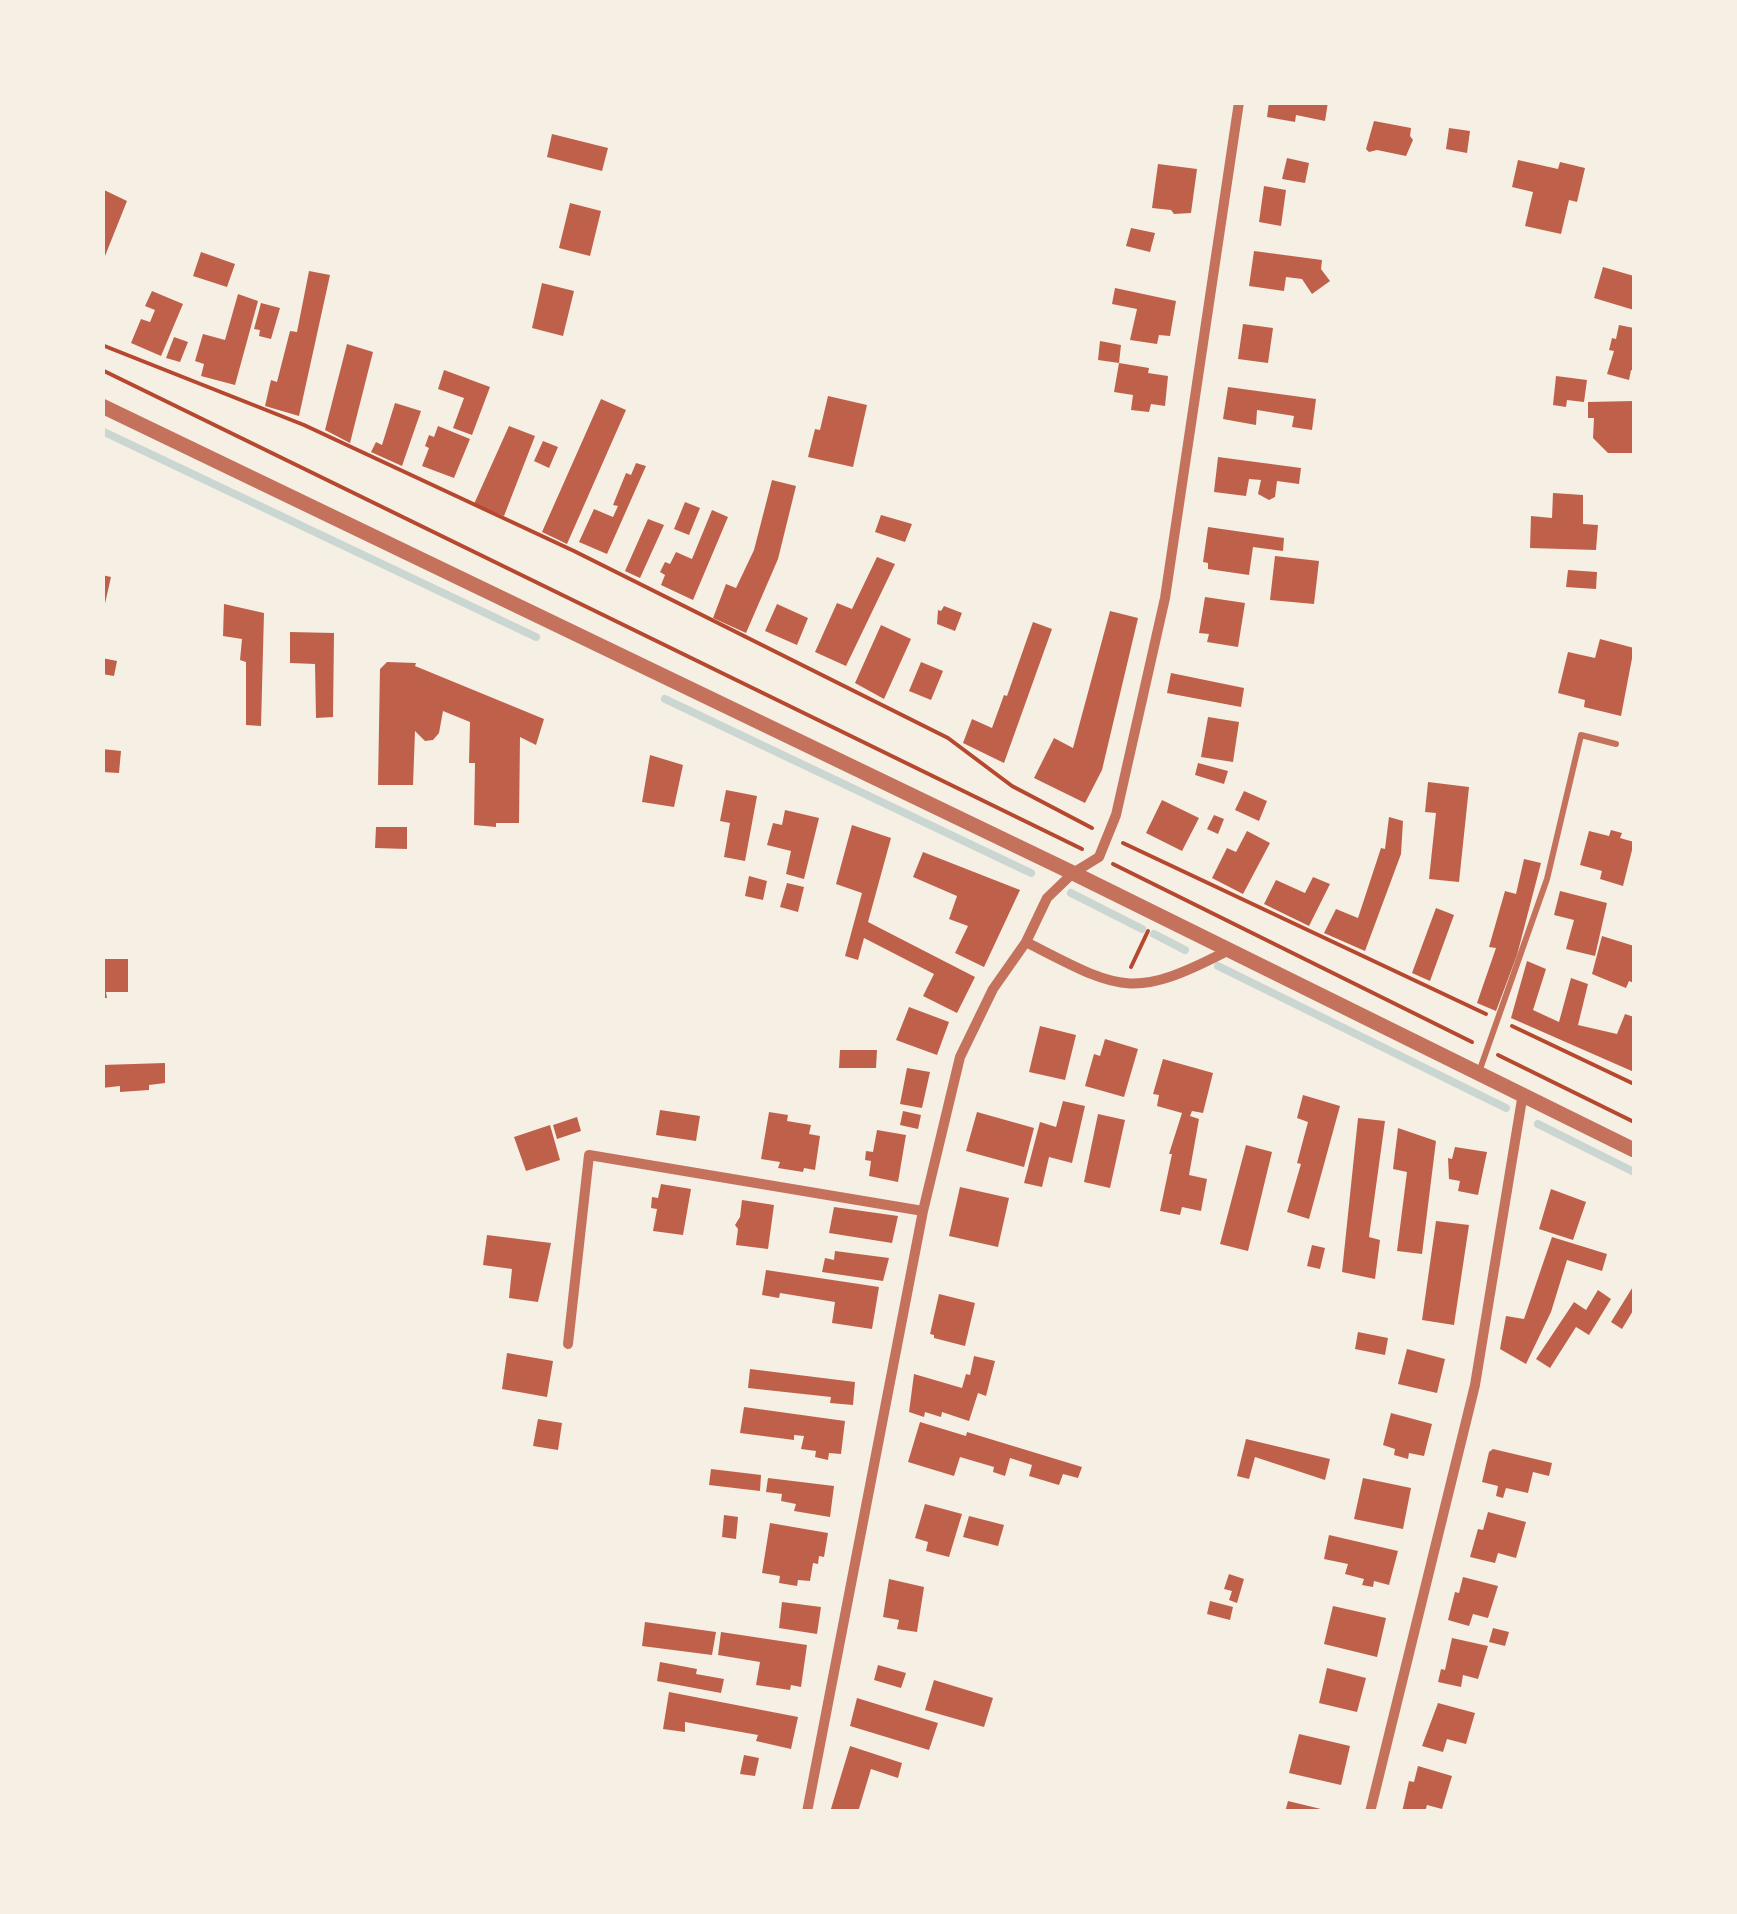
<!DOCTYPE html>
<html>
<head>
<meta charset="utf-8">
<style>
	body { margin:0 }
	#map { position:relative; width:1737px; height:1914px; overflow:hidden; background:#f6efe4; font-family:Overpass,sans-serif }
	canvas { display:block }
	.frame { position:absolute; inset:0; border:105px solid #f6efe4; pointer-events:none }
</style>
</head>
<body>
<div id="map">
<canvas width="1737" height="1914"></canvas>
<div class="frame"></div>
</div>
<script>
const g = document.querySelector('canvas').getContext('2d');
g.lineJoin = 'round';
function trace(path, color, width, dash) {
  g.strokeStyle = color;
  g.lineWidth = width;
  g.lineCap = dash ? 'butt' : 'round';
  g.setLineDash(dash || []);
  g.stroke(path);
}
function fillPath(path, color) {
  g.fillStyle = color;
  g.fill(path, 'evenodd');
}
const stream = new Path2D(`
	M102 431 536 637
	M665 699 1031 873
	M1071 893 1142 929
	M1154 934 1185 950
	M1218 966 1506 1108
	M1538 1124 1634 1172`);
const building = new Path2D(`
	M1269 102H1328L1325 121 1296 115 1295 122 1267 117Z
	M1374 121 1411 128 1410 136 1413 140 1406 156 1377 150 1369 152 1366 149Z
	M1449 128 1470 131 1467 153 1446 149Z
	M552 134 608 148 602 171 547 157Z
	M1287 158 1309 163 1305 183 1282 179Z
	M1518 160 1558 169 1560 162 1585 168 1577 202 1569 200 1561 234 1525 226 1533 192 1512 187Z
	M1158 164 1197 169 1191 213 1174 214 1171 210 1152 208Z
	M1264 186 1286 190 1281 226 1259 222Z
	M102 189 127 201 103 261 104 209Z
	M570 203 601 211 590 256 559 248Z
	M1131 228 1155 233 1150 252 1126 246Z
	M1254 251 1322 260 1321 269 1330 281 1312 294 1302 279 1286 277 1284 291 1249 286Z
	M201 252 235 264 227 287 193 276Z
	M1603 267 1634 276V310L1594 298Z
	M309 271 330 275 299 416 265 406 271 380 277 382 290 331 297 332Z
	M542 283 574 291 563 336 532 328Z
	M1115 288 1176 301 1170 336 1159 335 1157 344 1130 340 1137 309 1112 304Z
	M152 291 183 304 161 356 131 343 141 319 150 322 155 310 145 306Z
	M238 294 258 301 235 385 201 376 204 364 195 361 203 334 225 340Z
	M261 303 280 308 271 339 259 336 260 330 254 329Z
	M1243 324 1273 328 1268 363 1238 359Z
	M1619 325 1634 328V371L1631 370 1629 380 1607 374 1614 351 1609 350 1612 338 1616 339Z
	M174 337 188 342 180 362 166 358Z
	M1100 341 1121 345 1119 363 1098 360Z
	M347 344 373 352 350 443 325 430Z
	M1119 363 1149 368 1148 373 1168 376 1165 406 1151 404 1149 412 1131 410 1133 395 1114 392Z
	M444 370 490 387 472 435 453 428 464 398 438 389Z
	M1556 376 1587 380 1584 402 1567 400 1566 407 1553 405Z
	M1228 387 1316 399 1312 430 1292 427 1294 416 1257 410 1256 425 1223 419Z
	M828 396 867 405 853 467 808 457 815 429 820 430Z
	M601 399 626 410 567 544 542 532Z
	M1634 401V453H1608L1593 438 1594 418H1588V402Z
	M395 403 421 411 402 466 371 452 376 442 382 445Z
	M438 426 470 439 454 478 422 466 429 448 425 446 429 435 434 437Z
	M509 426 535 436 504 516 474 504Z
	M543 441 558 447 549 468 534 461Z
	M1218 457 1301 468 1299 484 1277 481 1275 497 1269 500 1258 494 1261 480 1249 479 1246 496 1214 492Z
	M636 463 646 466 607 554 579 542 594 509 613 517 618 506 613 505 626 473 631 475Z
	M772 480 796 486 778 559 746 633 713 618 726 584 736 588 754 550Z
	M1553 493 1583 495V524L1598 525 1596 550 1530 548 1531 516 1552 518Z
	M685 502 700 508 689 535 674 529Z
	M712 510 728 517 693 600 661 585 665 575 660 572 665 562 670 564 676 552 692 559Z
	M881 515 912 524 905 542 875 532Z
	M648 519 664 525 640 578 625 571Z
	M1208 527 1284 538 1283 551 1253 547 1249 575 1208 569V563L1203 562Z
	M1275 556 1319 561 1314 604 1270 600Z
	M877 557 895 564 846 666 815 652 837 603 852 609Z
	M1568 570 1597 572 1596 589 1566 587Z
	M102 575 111 577 104 608H102Z
	M1205 597 1245 603 1238 647 1207 642 1209 634 1199 633Z
	M224 604 264 613 261 726 246 725V662L240 660 242 639 223 636Z
	M777 604 808 618 797 645 765 631Z
	M944 606 962 613 955 631 937 624 938 610 941 611Z
	M1110 611 1138 618 1102 770 1085 803 1034 778 1054 738 1073 748Z
	M1033 622 1052 629 1004 763 963 743 972 719 992 728 1004 695 1007 696Z
	M881 625 911 639 884 699 855 683Z
	M290 632 334 633 333 717 316 718 315 664 290 663Z
	M1600 639 1634 648 1621 716 1584 707 1585 700 1558 693 1568 652 1595 658Z
	M102 658 117 661 114 676 102 674Z
	M387 662 416 663 415 666 544 719 536 745 520 737 519 823H496V827L474 825 475 763H469L470 722 443 711 439 733 433 740 425 741 415 731 413 785H378L380 669Z
	M921 662 943 671 931 700 909 691Z
	M1171 673 1244 688 1241 707 1167 693Z
	M1208 717 1239 722 1233 762 1201 757Z
	M102 749 121 751 119 773 102 772Z
	M650 755 683 765 674 807 642 802Z
	M1198 763 1228 771 1224 784 1195 775Z
	M1428 782 1469 787 1459 882 1429 879 1436 813 1425 812Z
	M726 790 757 796 745 861 724 857 730 823 720 821Z
	M1244 791 1267 801 1259 821 1235 810Z
	M1162 800 1199 818 1182 851 1146 833Z
	M785 810 819 818 804 879 786 874 791 851 767 845 773 823 782 825Z
	M1214 815 1224 819 1218 834 1207 829Z
	M1389 817 1403 821 1401 854 1365 951 1324 933 1336 909 1358 918 1381 848 1385 849Z
	M852 825 891 838 868 922 975 977 957 1013 923 996 934 974 864 938 858 960 845 956 862 893 836 884Z
	M376 827H407V849L375 848Z
	M1611 830 1622 833 1620 838 1634 842 1623 886 1600 879 1602 871 1580 865 1589 831 1609 836Z
	M1247 831 1270 843 1243 894 1212 878 1227 848 1236 852Z
	M923 852 1020 890 984 967 955 953 968 926 949 919 957 896 913 877Z
	M1524 859 1541 863 1517 955 1496 1011 1477 1003 1496 948 1489 947 1505 891 1516 894Z
	M749 876 767 881 763 900 745 896Z
	M1313 877 1330 884 1309 926 1264 904 1276 880 1305 893Z
	M787 883 804 887 798 912 780 907Z
	M1560 891 1607 903 1595 956 1566 949 1574 920 1554 915Z
	M1436 908 1454 915 1430 981 1412 973Z
	M1602 936 1634 946V983L1629 981 1626 988 1592 974Z
	M102 959H128V992H106L107 998H102Z
	M1527 961 1546 969 1533 1010 1559 1022 1571 978 1588 984 1578 1025 1617 1034 1625 1014 1634 1017V1072L1511 1018Z
	M909 1007 949 1022 937 1055 896 1040Z
	M1040 1026 1076 1035 1065 1080 1029 1072Z
	M1105 1039 1138 1049 1124 1097 1085 1086 1094 1054 1100 1056Z
	M840 1050H877L876 1068H839Z
	M1163 1059 1213 1073 1203 1113 1192 1111 1190 1116 1199 1119 1189 1175 1207 1179 1201 1211 1182 1207 1180 1215 1160 1211 1172 1154H1169L1182 1113 1157 1106 1159 1095 1153 1094Z
	M165 1063V1083L149 1085V1090L120 1092V1086L102 1088V1065Z
	M907 1068 930 1072 922 1108 900 1104Z
	M1303 1095 1340 1106 1309 1219 1287 1212 1301 1164 1297 1163 1308 1122 1297 1118Z
	M1063 1101 1085 1106 1072 1163 1049 1157 1042 1187 1024 1183 1040 1122 1056 1127Z
	M660 1110 700 1116 696 1141 656 1135Z
	M903 1111 921 1115 918 1129 900 1125Z
	M769 1112 788 1115 787 1121 811 1125 809 1134 820 1136 815 1170 804 1168 803 1172 778 1168 780 1162 761 1159Z
	M977 1112 1034 1128 1024 1167 966 1151Z
	M1098 1114 1125 1120 1110 1188 1084 1182Z
	M577 1117 581 1131 557 1139 553 1125Z
	M1358 1118 1385 1121 1369 1237 1380 1240 1375 1279 1342 1272Z
	M550 1125 560 1160 526 1171 514 1137Z
	M1398 1128 1436 1141 1422 1254 1397 1251 1407 1172 1393 1169Z
	M877 1130 906 1135 898 1182 869 1176 871 1161 865 1160 866 1151 873 1152Z
	M1246 1145 1272 1152 1248 1251 1220 1244Z
	M1455 1147 1487 1152 1478 1195 1458 1191 1460 1181 1449 1179 1448 1158 1452 1159Z
	M661 1184 691 1189 683 1235 653 1231 657 1209 651 1208 652 1197 658 1198Z
	M960 1187 1009 1198 998 1247 949 1236Z
	M1551 1189 1586 1202 1573 1240 1539 1229Z
	M742 1200 774 1205 768 1249 736 1245 738 1229 735 1225 740 1217Z
	M834 1207 898 1216 892 1243 829 1233Z
	M1436 1221 1469 1225 1454 1325 1422 1320Z
	M487 1235 551 1243 538 1302 509 1298 512 1269 483 1265Z
	M1552 1237 1607 1254 1602 1271 1567 1260 1551 1312 1526 1364 1500 1349 1506 1316 1524 1319Z
	M1312 1245 1325 1248 1320 1269 1307 1266Z
	M835 1251 889 1258 883 1281 822 1272 825 1258 834 1260Z
	M766 1270 879 1287 872 1329 832 1323 835 1302 780 1293 779 1298 762 1295Z
	M1634 1285V1309L1622 1329 1611 1322Z
	M1598 1290 1611 1299 1589 1335 1576 1327 1550 1368 1536 1359 1574 1302 1586 1310Z
	M939 1294 975 1303 965 1346 934 1338V1335L930 1334Z
	M1358 1332 1388 1338 1385 1355 1355 1349Z
	M1407 1349 1445 1359 1437 1393 1398 1384Z
	M507 1353 553 1361 547 1397 502 1389Z
	M974 1356 995 1361 986 1396 978 1393 969 1421 942 1412 941 1417 925 1412 924 1417 909 1412 914 1374 962 1388 966 1374 970 1375Z
	M750 1369 855 1382 853 1405 830 1403 831 1397 748 1388Z
	M744 1407 845 1421 841 1454 829 1453 828 1460 815 1457 816 1451 801 1449 804 1436 794 1435V1440L740 1433Z
	M1391 1413 1432 1424 1424 1456 1409 1453 1408 1459 1394 1455 1395 1449 1383 1445Z
	M538 1419 562 1423 558 1450 533 1446Z
	M920 1422 966 1436 967 1432 1082 1467 1078 1478 1063 1474 1059 1485 1029 1476 1032 1465 1010 1458 1005 1476 993 1472 994 1467 960 1457 954 1476 908 1462Z
	M1246 1439 1330 1459 1325 1480 1255 1457 1249 1479 1237 1476Z
	M1493 1449 1552 1463 1549 1476 1533 1472 1528 1493 1506 1488 1503 1498 1496 1496 1498 1486 1482 1482 1489 1452Z
	M711 1469 761 1475 760 1491 709 1485Z
	M768 1478 834 1486 830 1517 794 1511 796 1504 781 1501 782 1494 766 1492Z
	M1363 1478 1411 1488 1403 1529 1354 1519Z
	M925 1504 962 1514 949 1557 926 1551 928 1542 915 1538Z
	M1488 1512 1526 1522 1516 1558 1498 1553 1495 1563 1470 1557 1478 1529 1483 1530Z
	M724 1515 738 1517 736 1539 722 1537Z
	M969 1516 1004 1525 998 1546 963 1537Z
	M770 1523 828 1533 824 1557 819 1556 818 1564 813 1563 810 1581 798 1580 797 1586 779 1583 780 1576 762 1573Z
	M1329 1535 1398 1551 1389 1585 1374 1581 1373 1587 1362 1585 1364 1579 1345 1574 1348 1564 1324 1559Z
	M1229 1574 1244 1579 1237 1603 1229 1600 1232 1591 1224 1589Z
	M1463 1577 1498 1586 1488 1618 1473 1614 1469 1626 1448 1620 1455 1592 1459 1593Z
	M889 1579 924 1587 917 1632 897 1629 899 1620 883 1617Z
	M1210 1601 1233 1607 1230 1620 1207 1614Z
	M782 1602 821 1607 817 1634 779 1628Z
	M1333 1606 1386 1618 1377 1657 1324 1644Z
	M645 1622 716 1632 712 1655 642 1646Z
	M1493 1628 1509 1632 1505 1646 1489 1642Z
	M721 1632 807 1645 801 1687 791 1685 790 1690 756 1685 760 1662 718 1655Z
	M1452 1638 1488 1646 1478 1679 1463 1675 1461 1687 1438 1682 1441 1669 1445 1670Z
	M660 1662 697 1669 696 1674 724 1679 721 1693 657 1681Z
	M878 1665 906 1673 901 1688 874 1680Z
	M1327 1668 1366 1678 1357 1712 1319 1703Z
	M934 1680 993 1698 984 1727 925 1710Z
	M669 1692 798 1717 791 1749 756 1741 758 1735 685 1722V1732L663 1729Z
	M857 1698 938 1723 929 1750 850 1726Z
	M1438 1703 1475 1713 1466 1744 1447 1739 1443 1752 1422 1746Z
	M1299 1734 1350 1746 1341 1785 1289 1773Z
	M850 1746 902 1763 898 1778 871 1769 858 1812H830Z
	M744 1755 759 1758 755 1776 740 1774Z
	M1418 1766 1452 1776 1442 1809 1427 1805 1425 1812H1402L1409 1781 1414 1782Z
	M1288 1801 1325 1810V1812H1285Z`);
const path = new Path2D(`
	M102 345 304 425 574 551 948 738 1012 786 1092 828
	M102 370 1082 849
	M1123 843 1486 1014
	M1113 864 1472 1042
	M1131 967 1148 931
	M1512 1026 1634 1084
	M1498 1055 1634 1122`);
const service = new Path2D(`
	M1479 1072 1547 879 1581 735 1616 744`);
const minor = new Path2D(`
	M1026 942C1120 990 1131 1001 1229 950
	M568 1344 589 1155 923 1211
	M807 1812 923 1211 960 1057 993 989 1026 942 1047 898 1073 873 1099 857 1116 815 1165 598 1239 102
	M1370 1812 1475 1385 1523 1093`);
const tertiary = new Path2D(`
	M102 406 1073 873 1634 1150`);
trace(stream, '#c9d6d2', 8);
fillPath(building, '#bf614a');
trace(path, '#b5482f', 4);
trace(service, '#c5725c', 6);
trace(minor, '#c5725c', 10);
trace(tertiary, '#c5725c', 15);
</script>
</body>
</html>
